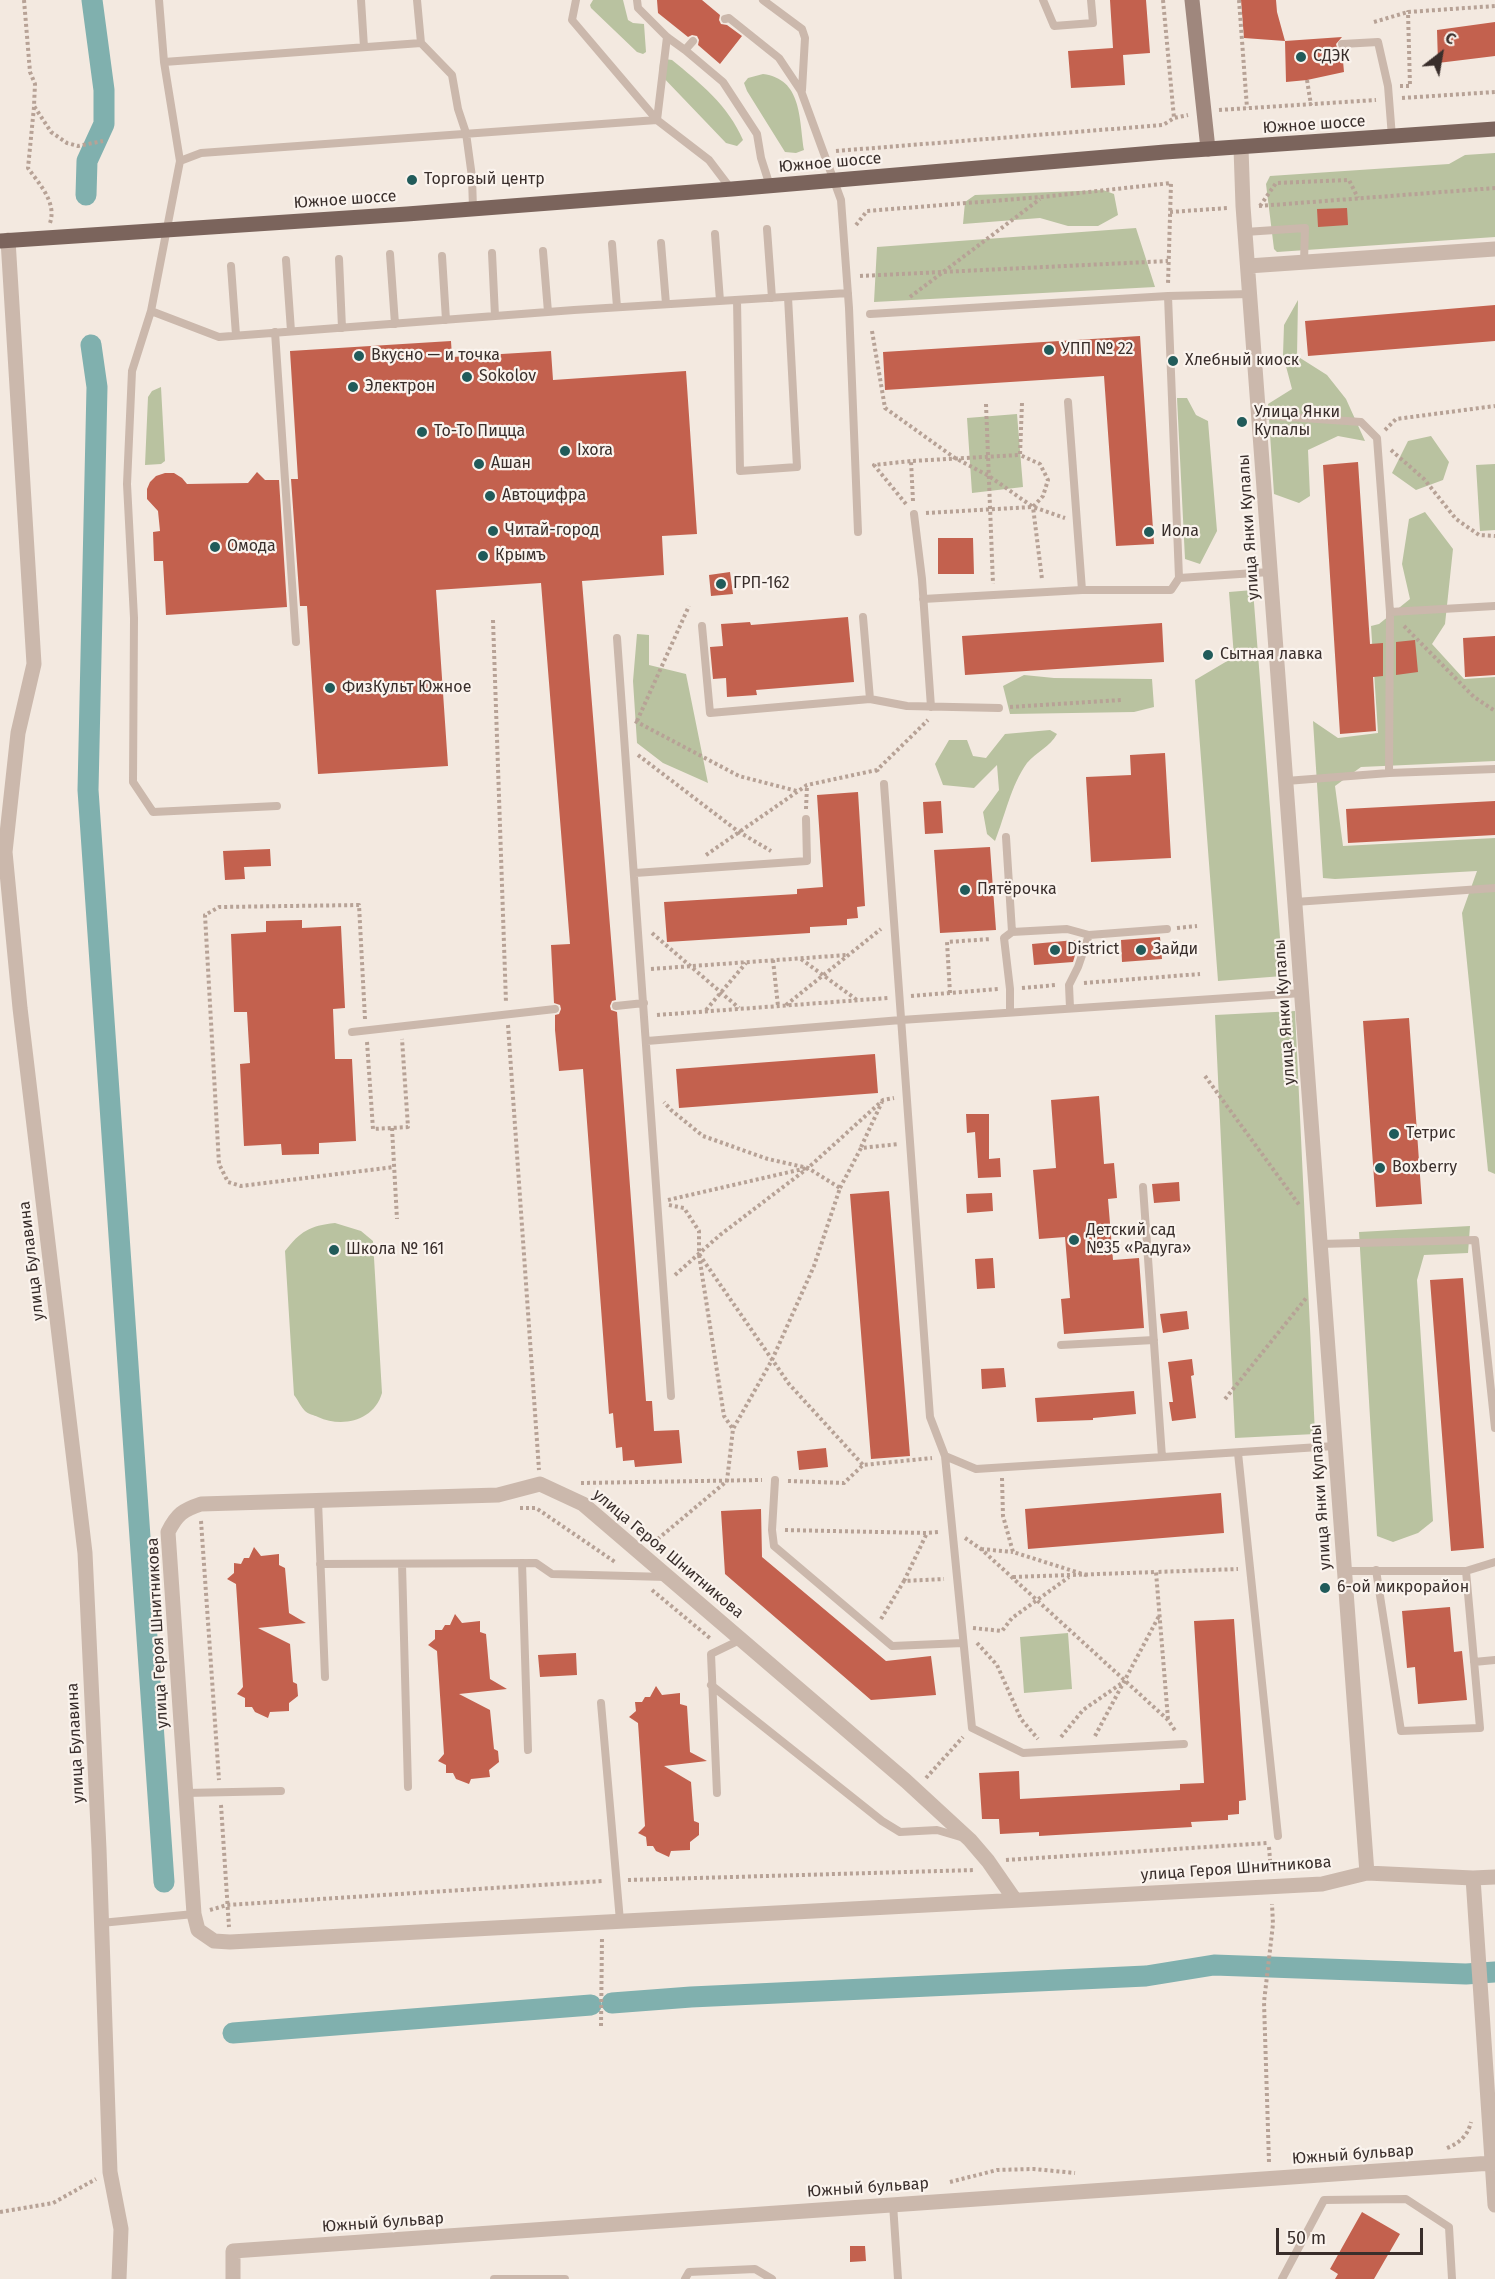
<!DOCTYPE html>
<html>
<head>
<meta charset="utf-8">
<style>
	body { margin:0 }
	#map { position:relative; width:1495px; height:2279px; overflow:hidden; background:#f3e9e0; font-family:"Fira Sans",sans-serif }
	canvas { display:block }
	.north { position:absolute; left:1411px; top:24px; width:60px; height:60px; -webkit-text-stroke:4px #faf3ed; paint-order:stroke; rotate:31deg; font-size:16px; font-weight:700; line-height:24px; text-align:center; color:#392e2b }
	.north::after { content:''; display:block; margin:auto; width:21px; height:27px; background:#392e2b; clip-path:polygon(50% 0,100% 100%,50% 72%,0 100%) }
	.scale { position:absolute; left:1276px; top:2228px; width:147px; height:27px; box-sizing:border-box; border:3px solid #392e2b; border-top:0; padding-left:8px; font-size:18px; line-height:21px; white-space:nowrap; color:#392e2b; -webkit-text-stroke:4px #faf3ed; paint-order:stroke }
</style>
</head>
<body>
<div id="map">
<canvas width="1495" height="2279"></canvas>
<div class="north">С</div>
<div class="scale">50 m</div>
</div>
<script>
const g = document.querySelector('canvas').getContext('2d');
g.lineJoin = 'round';
function fillPath(path, color) {
  g.fillStyle = color;
  g.fill(path, 'evenodd');
}
function trace(path, color, width, dash) {
  g.strokeStyle = color;
  g.lineWidth = width;
  g.lineCap = dash ? 'butt' : 'round';
  g.setLineDash(dash || []);
  g.stroke(path);
}
function write(font, color, halo, rows, align = 'center') {
  g.font = font + ' "Fira Sans",sans-serif';
  g.lineWidth = 4.5;
  g.setLineDash([]);
  g.textBaseline = 'middle';
  g.strokeStyle = halo;
  g.fillStyle = color;
  for (const [text, x, y, turn = 0] of rows) {
    g.save();
    g.translate(x, y);
    g.rotate((+turn || 0) * Math.PI / 180);
    g.textAlign = isNaN(turn) ? turn : align;
    if (halo) g.strokeText(text, 0, 0);
    g.fillText(text, 0, 0);
    g.restore();
  }
}
const green = new Path2D(`
	M593 0H623L628 20 633 23 644 24 646 52 643 54 637 52 591 8 590 5Z
	M665 59 672 60C700 83 728 105 743 140L737 146 726 143 659 73 660 63Z
	M763 74C802 79 799 118 804 150L796 153 785 152 747 91 744 83 748 78Z
	M1495 153V237L1277 252 1274 249 1266 184 1270 176 1449 164 1465 155Z
	M1103 190 1114 194 1118 215 1098 226H1068L1040 218 963 224 965 202 975 195Z
	M1136 228 1155 287 874 302 877 247Z
	M1298 300 1297 356 1327 375 1346 399 1365 441 1338 436 1308 450 1310 496 1299 503 1274 494 1268 404 1292 389 1283 355 1284 325Z
	M161 387 165 461 161 464 145 465 148 397 152 391Z
	M1177 398H1187L1196 415 1208 421 1217 531 1200 564 1185 559Z
	M1017 414 1023 487 972 493 967 418Z
	M1431 436 1449 462 1443 480 1416 490 1392 473 1408 441Z
	M1495 464V530L1480 531 1476 465Z
	M1425 512 1453 549 1445 624 1432 644 1464 679 1495 677V761L1361 767 1335 786 1343 846 1495 838V1174L1488 1171 1462 913 1477 871 1335 879 1323 878 1313 721 1338 738 1378 733 1371 626 1379 624 1410 599 1402 564 1409 519Z
	M1253 590 1283 976 1218 981 1195 680 1234 657 1229 592Z
	M637 634 649 635V665L686 674 708 783 663 763 637 743 633 681Z
	M1024 675 1054 678 1152 679 1154 707 1134 712 1010 714 1003 686Z
	M1050 730 1057 734C1050 747 1036 752 1027 763 1011 785 1005 816 995 841L987 834 983 812 999 790 997 765 974 788 943 785 935 764 949 740H967L973 756 986 758 1005 734Z
	M1295 1011 1315 1434 1235 1438 1215 1015Z
	M335 1223 361 1231 373 1241 382 1393C374 1421 342 1428 318 1417 314 1415 308 1414 305 1411 301 1407 298 1400 294 1395L285 1251C301 1231 309 1226 335 1223Z
	M1470 1226 1468 1253 1424 1255 1417 1280 1433 1521 1418 1533 1393 1542 1377 1536 1359 1232Z
	M1068 1633 1072 1689 1024 1693 1020 1637Z`);
const canal = new Path2D(`
	M86 195 87 161 104 124V90L92 0
	M91 345 97 387 88 790 164 1882
	M612 2003 691 1997 1146 1976 1214 1965 1466 1974 1495 1972
	M233 2033 591 2005`);
const building = new Path2D(`
	M657 0H702L720 15 719 20 721 24 727 25 742 36 720 64 698 45 699 40 697 36 692 35 688 37 658 13Z
	M1110 0H1146L1150 53 1123 55 1125 85 1071 88 1068 51 1113 48Z
	M1241 0H1276L1277 12 1285 41 1244 38Z
	M1495 22V56L1438 63 1437 30Z
	M1342 37 1336 44 1337 48 1342 50 1344 72 1307 80 1286 82 1285 41Z
	M1347 208 1348 225 1318 227 1317 209Z
	M1495 305V341L1308 356 1305 321Z
	M1140 336 1154 544 1116 546 1104 376 885 390 883 352Z
	M451 341 452 357 551 351 553 380 686 371 697 534 662 536 664 575 582 581 616 1000 612 1001 610 1006 611 1010 617 1012 646 1401H652L654 1431 679 1430 682 1463 635 1467 634 1460 623 1461 622 1447 616 1448 613 1413 609 1414 583 1069 559 1071 555 1030V1015L559 1014 561 1009 560 1005 554 1003 551 945 570 944 541 583 436 590 448 766 318 774 307 606H300L291 479H298L290 351Z
	M1358 462 1370 644 1383 643V676L1373 677 1376 731 1340 734 1323 465Z
	M257 472 265 480H279L287 607 166 615 163 561H154L153 532 160 531 158 511 147 499V489L150 482 156 476 165 473H174L182 478 187 484 248 483Z
	M938 538H973L974 574H938Z
	M730 572 733 594 711 596 709 575Z
	M848 617 854 682 756 690 757 695 727 697 726 678 713 679 710 647 723 646 721 624 750 622 751 625Z
	M1162 623 1164 662 965 675 962 636Z
	M1495 636V675L1465 677 1463 638Z
	M1415 640 1418 672 1396 675V642Z
	M1165 753 1171 858 1091 862 1086 777 1131 775 1130 755Z
	M858 792 865 906 857 907 858 918 847 919V925L810 927V933L667 942 664 902 797 894V889L823 887 817 795Z
	M941 801 943 833 925 834 923 802Z
	M1495 801V835L1348 843 1346 809Z
	M990 847 996 930 940 933 934 850Z
	M270 849 271 866 244 867 245 879 225 880 223 851Z
	M302 920V928L341 926 345 1008 333 1009 335 1059H352L356 1141 319 1143V1154L282 1155 281 1144 244 1146 240 1064 250 1063 247 1012H234L231 934 266 932V921Z
	M1160 937 1162 959 1122 962 1121 940Z
	M1075 940 1076 952 1073 962 1034 965 1032 944Z
	M1409 1018 1422 1204 1376 1207 1363 1021Z
	M875 1054 878 1093 679 1108 676 1069Z
	M1099 1096 1104 1164 1114 1163 1117 1198 1108 1199 1113 1260 1139 1258 1144 1328 1064 1334 1061 1299 1070 1298 1065 1237 1039 1239 1033 1170 1056 1168 1051 1100Z
	M966 1114H989V1159L1000 1158 1001 1177 978 1178 975 1132 967 1133Z
	M1179 1182 1180 1201 1154 1203 1152 1184Z
	M889 1191 910 1456 871 1459 850 1194Z
	M992 1193 993 1211 967 1213 966 1194Z
	M993 1258 995 1288 977 1289 975 1259Z
	M1463 1278 1484 1548 1451 1551 1430 1280Z
	M1187 1311 1189 1329 1163 1333 1160 1314Z
	M1192 1359 1194 1375 1191 1376 1196 1418 1172 1421 1169 1402H1173L1168 1362Z
	M1004 1368 1006 1387 982 1389 981 1369Z
	M1134 1391 1136 1414 1093 1418V1420L1037 1422 1035 1398Z
	M826 1448 828 1467 799 1470 797 1451Z
	M1221 1493 1224 1533 1028 1549 1025 1509Z
	M761 1509 762 1557 886 1661 931 1656 936 1695 871 1700 725 1574 721 1511Z
	M254 1547 261 1556 279 1554V1565L285 1568 289 1613 306 1623 258 1628 290 1644 293 1682 297 1684 298 1696 289 1703V1711L270 1712 268 1718 255 1712 252 1707H245V1698L237 1694 243 1687 236 1584 227 1579 234 1573V1563L241 1564 244 1558H249Z
	M1450 1607 1454 1652 1462 1651 1467 1700 1418 1704 1415 1667 1407 1668 1402 1611Z
	M455 1614 462 1623 480 1621V1632L486 1634 490 1679 507 1689 459 1694 490 1710 494 1749 498 1751 499 1762 489 1770 490 1777 471 1779 469 1784 456 1779 453 1773H446V1765L438 1761 444 1754 437 1651 428 1645 435 1639V1630H442L445 1625H450Z
	M1234 1619 1246 1800 1239 1801V1814L1228 1815V1820L1191 1822 1192 1827 1039 1836V1832L1000 1834 999 1819H982L979 1773 1019 1771 1020 1799 1180 1790V1784L1204 1783 1194 1621Z
	M576 1653 577 1675 540 1677 538 1655Z
	M656 1686 662 1695 680 1693V1704L687 1706 690 1752 707 1761 664 1766 691 1782 694 1821 699 1823V1835L690 1842V1850L671 1851 669 1857 656 1851 653 1846H647L646 1837 638 1833 645 1826 638 1723 629 1717 636 1711 635 1702H642L645 1697H650Z
	M1362 2212 1400 2234 1374 2279H1335L1338 2274 1330 2269Z
	M850 2246H865L866 2261 850 2262Z`);
const path = new Path2D(`
	M24 0 30 72 35 84 34 106 51 132 67 143 78 146 103 141
	M1163 0 1174 118
	M1239 0 1247 108
	M1374 22 1408 12
	M1307 80 1311 105
	M1400 86H1410L1408 12 1495 6
	M1402 98 1495 92
	M34 107 28 168C39 184 57 202 50 223
	M1219 110 1376 100
	M836 151 1163 125 1174 118 1188 115
	M1259 206 1495 188
	M1260 206 1276 183 1349 180 1358 198
	M1170 212 1228 208
	M856 225 867 211 1042 197 1171 183 1168 284
	M860 276 1168 261
	M910 297 1040 199
	M872 331 885 408 955 458 989 476 1033 507 1065 518
	M1022 403 1020 455 1040 464 1048 480 1043 496 1033 507 1042 579
	M986 404 993 584
	M1385 430 1396 419 1495 406
	M1391 450 1424 479 1456 519 1479 535 1495 536
	M913 501 911 461 1020 455
	M906 504 874 465 911 461
	M926 513 1032 507
	M493 620 506 1003
	M1404 626 1474 697 1495 711
	M1010 707 1121 700
	M635 721 739 776 797 791
	M637 721 689 606
	M638 755 739 832 771 851
	M878 772 877 770 928 720
	M806 809 807 786
	M706 855 807 785 877 770
	M1177 928 1197 926
	M652 933 739 1008
	M801 959 857 1000
	M773 960 778 1006
	M651 969 847 955
	M1084 983 1200 974
	M1022 988 1056 985
	M950 993 947 942 991 939
	M911 996 999 989
	M786 1005 881 929
	M706 1010 746 963
	M657 1015 888 998
	M365 1019 359 905 219 907 205 915 219 1164 228 1182 241 1186 394 1167
	M508 1025 539 1470
	M367 1042 373 1129 408 1127 402 1039
	M1205 1076 1300 1206
	M392 1128 397 1219
	M861 1147 882 1102
	M840 1188 861 1148 899 1144
	M668 1200 807 1168
	M669 1205 684 1208 699 1231V1254L789 1384 863 1465
	M699 1255 724 1416 733 1429
	M675 1275 720 1235 808 1168 883 1100 894 1098
	M1225 1399 1307 1297
	M1002 1478 1003 1516 1013 1552 1089 1576
	M788 1481 844 1483 863 1465 932 1458
	M581 1483 762 1480
	M520 1508H536L615 1562
	M201 1521 219 1780
	M785 1530 927 1533 939 1532
	M965 1538 981 1549 1168 1720 1176 1732
	M653 1543 727 1481 733 1429 772 1360 814 1266 840 1188 808 1168 768 1159 703 1136 671 1110 664 1102
	M981 1549 1013 1552
	M1013 1577 1156 1572
	M904 1581 927 1533
	M652 1590 711 1639
	M881 1619 904 1581 944 1579
	M973 1628 1002 1631 1012 1618 1069 1577
	M977 1643 997 1665 1021 1719 1038 1739
	M1168 1719 1156 1572 1238 1569
	M1095 1736 1159 1616
	M1061 1737 1083 1710 1125 1681
	M926 1778 963 1737
	M221 1805 229 1927
	M1269 1847 1271 1872
	M1006 1860 1268 1843
	M628 1880 975 1870
	M210 1910 227 1905 603 1881
	M601 2026 602 1937
	M1447 2148C1460 2143 1468 2135 1471 2122
	M1269 2162 1264 2002 1273 1924 1272 1904
	M950 2182 997 2170 1034 2169 1075 2173
	M0 2212 53 2203 96 2179`);
const lane = new Path2D(`
	M159 0 164 62 180 161 151 311 132 371 127 484 134 618 133 782 153 812 277 806
	M361 0 364 47
	M417 0 421 43
	M576 0 572 20 657 120 709 160 731 189
	M637 0 638 8 667 37 685 50
	M763 0 802 29 805 38 802 90
	M1043 0 1054 26 1093 23 1091 0
	M725 19 729 18 779 58 801 91 841 200 849 308 858 532
	M693 41 685 50 723 82 757 134 761 158 770 186
	M1342 44 1378 42 1388 86 1392 137
	M164 62 421 43 452 75 458 109 466 133 472 177 473 209
	M657 120 667 37
	M180 161 201 153 657 120
	M767 229 772 298
	M1245 232 1305 228 1304 262
	M715 234 720 301
	M661 243 666 304
	M612 244 617 307
	M543 251 548 312
	M492 253 495 316
	M390 254 395 324
	M442 256 446 320
	M339 259 342 328
	M286 260 291 331
	M231 266 236 335
	M1168 296 1250 294
	M737 300 740 471 797 467 788 297
	M151 311 219 337 574 310 848 293
	M870 314 1168 296 1179 578 1270 572
	M275 332 296 642
	M1068 402 1082 590
	M1259 415 1361 422 1377 438 1390 612 1389 773 1286 781
	M914 514 922 579 931 707
	M923 599 1082 590H1171L1179 578
	M1390 612 1495 606
	M863 617 870 699
	M702 626 710 713 870 699 907 706 999 708
	M617 638 671 1396
	M1389 773 1495 769
	M884 784 930 1417 945 1456 976 1469 1335 1446
	M1006 837 1012 932 1004 938 1010 989V1012
	M635 873 807 861 806 819
	M1295 902 1495 888
	M1012 932 1067 929 1089 935
	M616 1006 644 1003
	M1070 1008 1069 985 1078 967 1089 935 1167 929
	M352 1032 555 1009
	M647 1041 901 1020 1302 993
	M1143 1187 1162 1457
	M1320 1244 1475 1240 1495 1428
	M1061 1345 1154 1340
	M1238 1453 1278 1836
	M945 1456 972 1728 1023 1753 1184 1744
	M775 1480 772 1530 774 1546 892 1646 963 1643
	M318 1501 325 1677
	M522 1563 528 1750
	M320 1564 536 1563 552 1574 667 1577
	M402 1564 408 1787
	M1376 1570 1401 1731 1480 1728 1466 1571
	M1344 1571H1466L1495 1562
	M1474 1662 1495 1660
	M711 1685 882 1821 900 1832 937 1830 964 1838
	M601 1703 620 1921
	M185 1793 281 1791
	M717 1793 711 1654 742 1639
	M101 1923 194 1914
	M893 2204 898 2279
	M494 2279H565
	M685 2279 689 2272 755 2269 772 2279
	M1282 2279 1324 2200 1406 2199 1449 2227 1452 2279`);
const street = new Path2D(`
	M1241 148 1243 206 1367 1873
	M8 240 34 664 18 733 5 852 20 1008 85 1553 99 1849 110 2172 121 2229 119 2279
	M1248 266 1495 249
	M1473 1878 1495 2205
	M1015 1900 988 1861 970 1840 906 1781 583 1504 540 1484 498 1495 201 1504C183 1510 177 1514 168 1532L194 1914 198 1930 214 1941 230 1942 1322 1884 1367 1873 1473 1878 1495 1877
	M233 2279V2251L1492 2163`);
const secondary = new Path2D(`
	M1192 0 1208 149`);
const primary = new Path2D(`
	M0 241 407 214 732 189 1165 152 1495 129`);
const markers = [
	[1301,57,6,"#215b5a"],
	[412,180,6,"#215b5a"],
	[1049,350,6,"#215b5a"],
	[359,356,6,"#215b5a"],
	[1173,361,6,"#215b5a"],
	[467,377,6,"#215b5a"],
	[353,387,6,"#215b5a"],
	[1242,422,6,"#215b5a"],
	[422,432,6,"#215b5a"],
	[565,451,6,"#215b5a"],
	[479,464,6,"#215b5a"],
	[490,496,6,"#215b5a"],
	[493,531,6,"#215b5a"],
	[1149,532,6,"#215b5a"],
	[215,547,6,"#215b5a"],
	[483,556,6,"#215b5a"],
	[721,584,6,"#215b5a"],
	[1208,655,6,"#215b5a"],
	[330,688,6,"#215b5a"],
	[965,890,6,"#215b5a"],
	[1055,950,6,"#215b5a"],
	[1141,950,6,"#215b5a"],
	[1394,1134,6,"#215b5a"],
	[1380,1168,6,"#215b5a"],
	[1074,1240,6,"#215b5a"],
	[334,1250,6,"#215b5a"],
	[1325,1588,6,"#215b5a"]
];
const poiNames = [
	["СДЭК",1313,57],
	["Торговый центр",424,180],
	["УПП № 22",1061,350],
	["Вкусно — и точка",371,356],
	["Хлебный киоск",1185,361],
	["Sokolov",479,377],
	["Электрон",365,387],
	["Улица Янки",1254,413],
	["Купалы",1254,431],
	["То-То Пицца",434,432],
	["Ixora",577,451],
	["Ашан",491,464],
	["Автоцифра",502,496],
	["Читай-город",505,531],
	["Иола",1161,532],
	["Омода",227,547],
	["Крымъ",495,556],
	["ГРП-162",733,584],
	["Сытная лавка",1220,655],
	["ФизКульт Южное",342,688],
	["Пятёрочка",977,890],
	["District",1067,950],
	["Зайди",1153,950],
	["Тетрис",1406,1134],
	["Boxberry",1392,1168],
	["Детский сад",1086,1231],
	["№35 «Радуга»",1086,1249],
	["Школа № 161",346,1250],
	["6-ой микрорайон",1337,1588]
];
const streetNames = [
	["Южное шоссе",1314,125,-4],
	["Южное шоссе",830,163,-5],
	["Южное шоссе",345,200,-4],
	["улица Янки Купалы",1249,527,-94],
	["улица Янки Купалы",1285,1012,-94],
	["улица Булавина",32,1261,-97],
	["улица Янки Купалы",1321,1497,-94],
	["улица Героя Шнитникова",668,1554,40],
	["улица Героя Шнитникова",158,1633,-93],
	["улица Булавина",76,1743,-93],
	["улица Героя Шнитникова",1236,1869,-4],
	["Южный бульвар",1353,2155,-4],
	["Южный бульвар",868,2188,-4],
	["Южный бульвар",383,2223,-4]
];
fillPath(green, '#b9c2a0');
trace(canal, '#80b0ae', 21);
fillPath(building, '#c3614e');
trace(path, '#b7a296', 4, [3, 3]);
trace(lane, '#cbb8ac', 8);
trace(street, '#cbb8ac', 15);
trace(secondary, '#9f877d', 15);
trace(primary, '#7b645c', 15);
for (const [x, y, r, color] of markers) {
  const dot = new Path2D();
  dot.arc(x, y, r, 0, 2 * Math.PI);
  g.fillStyle = color;
  g.fill(dot);
  trace(dot, '#faf3ed', 2);
}
write('16px', '#392e2b', '#faf3ed', poiNames, 'left');
write('16px', '#392e2b', '#faf3ed', streetNames);
</script>
</body>
</html>
